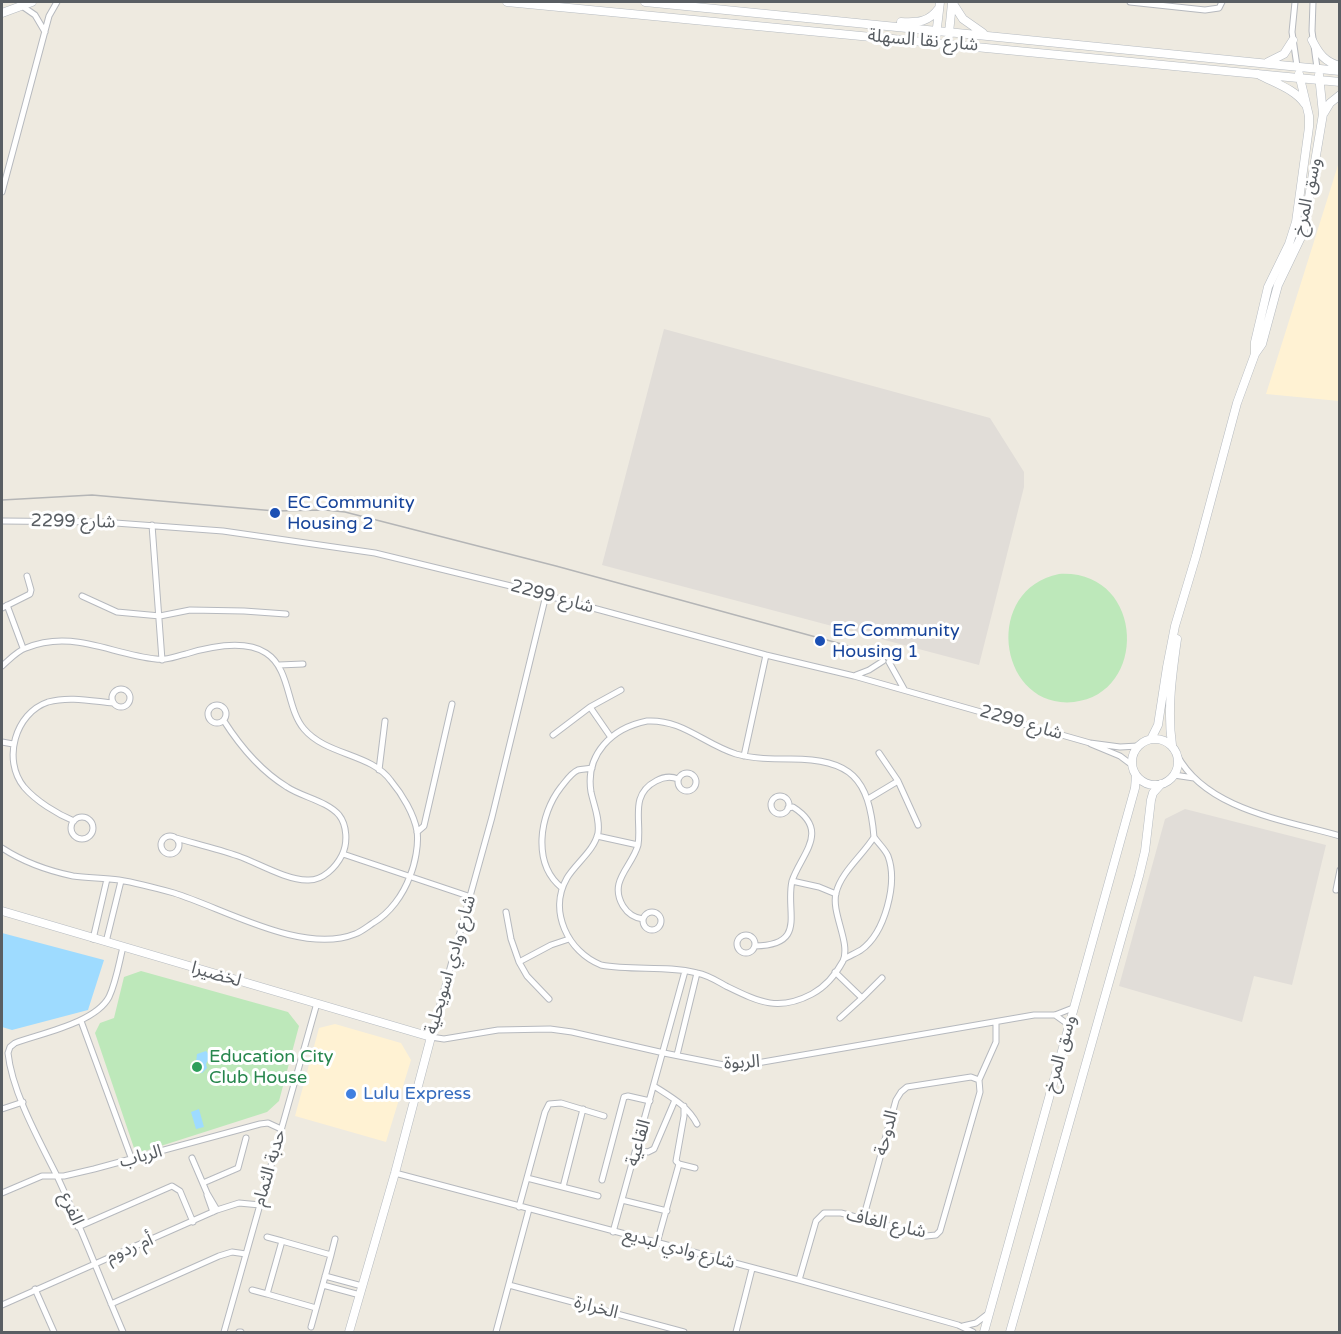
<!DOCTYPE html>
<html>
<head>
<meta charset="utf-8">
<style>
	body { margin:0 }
	#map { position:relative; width:1341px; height:1334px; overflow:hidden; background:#eeeae0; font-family:"Varela Round",sans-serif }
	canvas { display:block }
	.frame { position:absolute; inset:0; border:3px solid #595e63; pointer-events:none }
</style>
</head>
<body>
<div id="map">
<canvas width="1341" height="1334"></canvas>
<div class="frame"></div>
</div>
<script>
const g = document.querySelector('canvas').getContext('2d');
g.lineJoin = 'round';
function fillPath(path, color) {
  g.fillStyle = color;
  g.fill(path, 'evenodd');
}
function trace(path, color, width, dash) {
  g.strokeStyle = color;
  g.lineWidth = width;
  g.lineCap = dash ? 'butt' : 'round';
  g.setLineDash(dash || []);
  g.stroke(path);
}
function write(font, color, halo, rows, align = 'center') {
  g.font = font + ' "Varela Round","Noto Sans Arabic",sans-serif';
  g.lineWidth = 6;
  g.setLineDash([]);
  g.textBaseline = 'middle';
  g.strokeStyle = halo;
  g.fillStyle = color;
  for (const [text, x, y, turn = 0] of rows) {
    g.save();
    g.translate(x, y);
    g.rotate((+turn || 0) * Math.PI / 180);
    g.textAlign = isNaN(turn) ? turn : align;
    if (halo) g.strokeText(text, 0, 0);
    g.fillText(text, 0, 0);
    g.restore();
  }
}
const commercial = new Path2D(`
	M1339 162V401L1266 394Z
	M335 1024 401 1043 411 1060 386 1142 295 1116 319 1028Z`);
const industrial = new Path2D(`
	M664 329 990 418 1024 472V487L979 665 602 565Z
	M1185 809 1326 845 1292 985 1254 976 1242 1022 1119 986 1165 819Z`);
const green = new Path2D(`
	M1059 574C1145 569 1149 694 1074 702 999 710 981 590 1059 574Z
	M141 971 288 1012 299 1026 279 1101 267 1112 142 1152 134 1148 95 1033 100 1023 114 1018 124 977Z`);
const water = new Path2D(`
	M2 933 104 960 88 1010 12 1030 2 1027Z
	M206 1051 210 1056 206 1064 207 1068 202 1073H197L194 1066 196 1063 197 1054Z
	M199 1109 204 1127 196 1129 191 1112Z`);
const street = new Path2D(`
	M1130 2 1205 10 1219 8 1222 2
	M1295 2 1292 32 1297 66
	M1313 2 1312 31 1317 68
	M22 6 35 15 45 32
	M2 192 49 16 57 2
	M2 521 102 522 223 531 375 553 523 589 766 655 854 676 1090 743 1120 747 1138 746
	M152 525 162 660
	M546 595 492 817 431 1037 444 1039 498 1030 550 1029 572 1032 664 1053 734 1067 1034 1015H1055L1073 1008
	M82 596 117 612 160 616 190 610 244 611 286 614
	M7 605 23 648
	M2 608 30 594 31 590 27 576
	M889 662 904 689
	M279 665 303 664
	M2 666C9 660 17 651 26 648 72 629 110 654 156 659 166 661 176 656 186 654 209 647 244 639 266 653 291 669 286 708 304 729 327 756 371 753 391 781 402 794 414 814 417 831 419 844 415 864 410 876 403 895 390 913 373 923 367 927 361 932 355 934 303 955 225 909 174 893 156 888 137 883 119 880 104 878 88 878 73 876 49 871 22 861 2 848
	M856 675 869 670 883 661
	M112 698a9 9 0 1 1 18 0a9 9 0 1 1-18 0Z
	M208 714a9 9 0 1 1 18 0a9 9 0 1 1-18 0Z
	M590 707 621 690
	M647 721C682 719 704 744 736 754 754 759 772 759 791 759 851 759 869 778 874 837 863 855 841 872 836 893 831 913 851 943 843 961 836 974 825 987 812 994 778 1012 759 1002 726 986 717 981 708 975 697 973 666 965 633 971 601 965 568 952 548 911 567 878 576 863 594 851 598 833 600 819 594 806 591 792 585 754 612 728 647 721Z
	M553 735 590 707 610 736
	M2 742 13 744
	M1091 744 1120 756 1132 765
	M879 753 898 781
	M1177 755C1206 810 1285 820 1340 836
	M744 756 766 655
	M379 770 385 721
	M678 782a9 9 0 1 1 18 0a9 9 0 1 1-18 0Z
	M1174 775 1194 778
	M771 805a9 9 0 1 1 18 0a9 9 0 1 1-18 0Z
	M868 799 898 781 918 825
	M788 808 793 807C831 831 801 854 792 881
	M71 828a11 11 0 1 1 22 0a11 11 0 1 1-22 0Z
	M74 821C57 814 36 801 24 787 2 760 15 713 48 702 69 696 92 701 113 703
	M417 832 424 826 452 704
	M161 845a9 9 0 1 1 18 0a9 9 0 1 1-18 0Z
	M597 836 638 845C632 867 608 881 623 906 628 914 634 918 643 919
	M176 838C197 844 218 849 238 856 258 863 286 880 307 880 323 881 336 867 342 855 348 843 347 825 339 815 327 801 302 797 287 787 261 771 240 746 224 721
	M638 845C642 821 629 795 656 781 663 777 671 776 678 779
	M343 854 471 897
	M562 888C532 864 539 815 561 787 566 781 571 773 578 770 582 769 587 769 592 768
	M1336 890 1340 870
	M643 921a9 9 0 1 1 18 0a9 9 0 1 1-18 0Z
	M506 912 511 939 519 962
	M737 944a9 9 0 1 1 18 0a9 9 0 1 1-18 0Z
	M93 939 107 879
	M106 942 121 881
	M755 946C808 945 785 912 792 881L819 887 836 894
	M123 947C119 963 116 982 109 997 95 1023 42 1033 15 1043L10 1047 8 1053C12 1092 39 1140 57 1176 81 1227 101 1281 123 1332
	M844 959C849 956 856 953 861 950 885 933 898 883 888 856 885 849 878 843 874 837
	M835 972 862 998 840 1018
	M862 998 882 978
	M549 999 527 976 519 962 551 945 569 939
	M1055 1015 1069 1025
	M81 1021 132 1160
	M677 1055 697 973
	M979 1080 996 1042V1022
	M654 1086C671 1097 688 1106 697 1124
	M684 1106V1116L676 1161 679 1164 695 1168
	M2 1109 23 1102
	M636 1150 648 1152 654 1149 675 1100
	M192 1158 207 1193 217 1210
	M395 1173 799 1280 958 1325 973 1332
	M527 1178 598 1196
	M602 1180 624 1097 628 1096 650 1101
	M203 1183 238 1168 246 1138
	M563 1187 583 1109
	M2 1193 42 1176H64L94 1169 260 1124 268 1123 281 1129
	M207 1195 213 1212
	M622 1200 667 1211
	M519 1207 545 1112 549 1104 561 1103 604 1116
	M78 1227 172 1186 180 1191 193 1222
	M613 1232 685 971
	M267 1237 282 1241
	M657 1243 679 1164
	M331 1255 335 1239
	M325 1276 362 1286
	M799 1280 816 1221 824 1213H841L926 1236 936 1235 940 1231 980 1092 979 1080 971 1077 907 1087 901 1092 896 1100 863 1219
	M323 1285 360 1295
	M509 1285 684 1332
	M35 1289 54 1332
	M252 1290 267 1294
	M111 1304 219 1256 232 1252 246 1254
	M2 1305 217 1210 239 1203 260 1205
	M963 1326 976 1323 989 1313
	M311 1327 331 1255 282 1241 267 1294 316 1308
	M224 1332 317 1003
	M239 1332H241
	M496 1332 529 1209
	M736 1332 752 1269`);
const secondary = new Path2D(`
	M507 2 1340 82
	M645 2 1340 71
	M952 2 963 19 983 33
	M2 13 32 2
	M901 22C918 23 929 22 939 8
	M936 36 940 2
	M1312 40C1319 54 1325 62 1340 66
	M948 43 952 3
	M1268 62 1284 54 1293 40
	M1258 74C1274 83 1295 89 1305 104
	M1324 113 1330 103 1340 95
	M1255 354V342L1268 287 1289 244 1296 222 1309 127V116L1299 74
	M1132 762a23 23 0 1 1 46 0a23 23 0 1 1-46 0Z
	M1151 739 1158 725 1167 667 1175 626 1196 556 1237 403 1255 354 1262 344 1278 285 1303 233 1323 114 1319 75
	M1172 745C1167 710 1172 674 1177 639
	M2 911 431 1037 395 1173 349 1332
	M984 1332 1135 788 1136 776
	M1010 1332 1139 876 1145 851 1151 800 1153 793 1161 784`);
const tram = new Path2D(`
	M2 500 92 495 275 511 325 510 345 512 556 566 867 651`);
const markers = [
	[275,513,6,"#1a4fb4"],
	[820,641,6,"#1a4fb4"],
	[197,1067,6,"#2e9e5b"],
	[351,1094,6,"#3f7fe0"]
];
const streetNames = [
	["شارع نقا السهلة",923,41,5],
	["وسق المرخ",1308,197,-78],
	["شارع 2299",73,522,1],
	["شارع 2299",552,597,15],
	["شارع 2299",1021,723,16],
	["شارع وادي اسويحلية",451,965,-74],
	["لخضيرا",216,975,16],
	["وسق المرخ",1061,1054,-75],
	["الربوة",742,1063,-3],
	["الدوحة",887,1133,-75],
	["القاعية",639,1143,-74],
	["الرباب",141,1157,-15],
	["حدبة الثمام",270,1168,-74],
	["الفرع",71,1209,67],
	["شارع الغاف",886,1224,13],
	["أم ردوم",130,1249,-23],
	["شارع وادي لبديع",679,1249,15],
	["الخرارة",596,1308,15]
];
const transitNames = [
	["EC Community",287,503],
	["Housing 2",287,524],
	["EC Community",832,631],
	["Housing 1",832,652]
];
const leisureNames = [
	["Education City",209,1057],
	["Club House",209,1078]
];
const shopNames = [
	["Lulu Express",363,1094]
];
fillPath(commercial, '#fff2d3');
fillPath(industrial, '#e1ddd8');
fillPath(green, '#bde8ba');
fillPath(water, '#9edbff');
trace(street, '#b6b9be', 7);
trace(secondary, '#b6bbc0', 9);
trace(street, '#fff', 5);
trace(secondary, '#fff', 8);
trace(tram, '#b4b5b6', 1.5);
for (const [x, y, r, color] of markers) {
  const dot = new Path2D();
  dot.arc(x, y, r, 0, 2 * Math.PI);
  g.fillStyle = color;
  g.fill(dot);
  trace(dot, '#fff', 2);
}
write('18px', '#595e63', '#fff', streetNames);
write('18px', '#164399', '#fff', transitNames, 'left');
write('18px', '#27864d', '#fff', leisureNames, 'left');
write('18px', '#366cbe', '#fff', shopNames, 'left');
</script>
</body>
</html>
